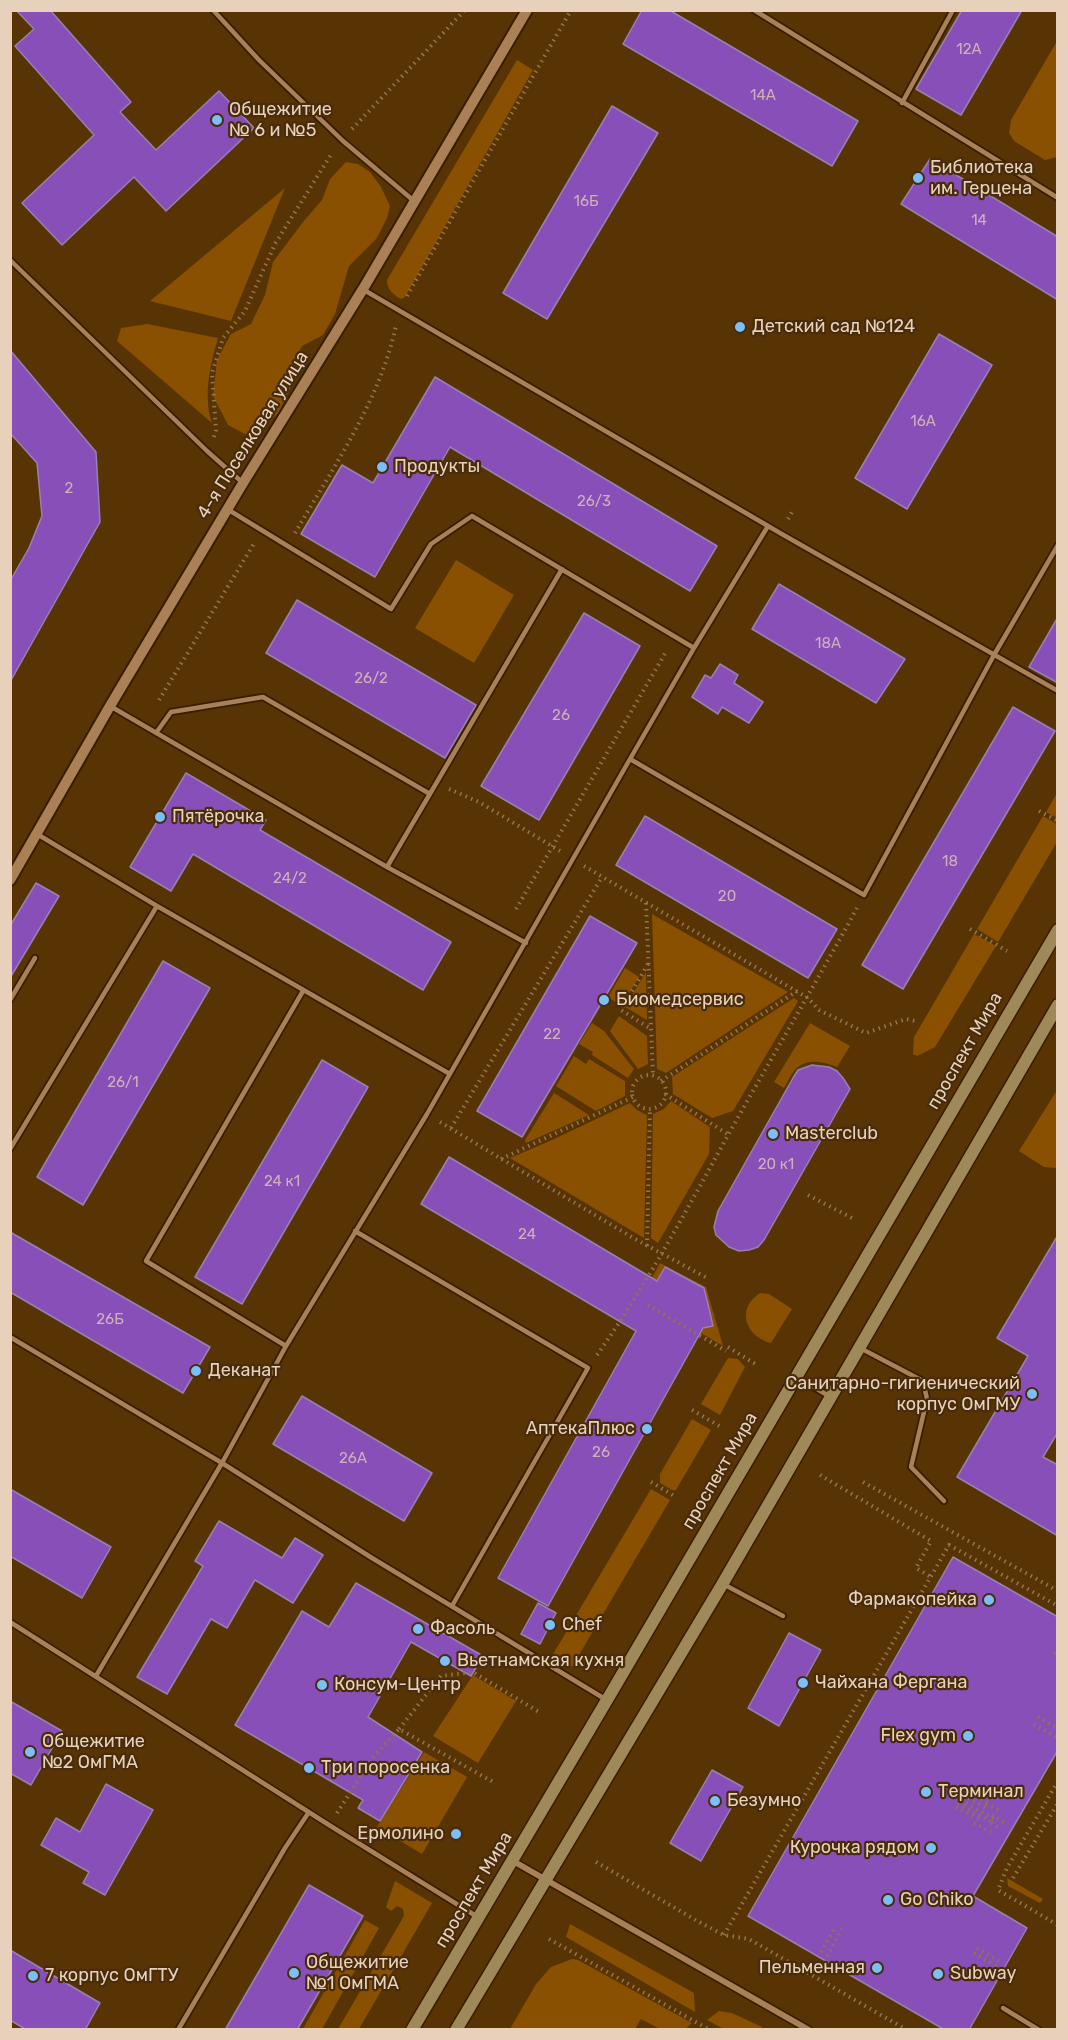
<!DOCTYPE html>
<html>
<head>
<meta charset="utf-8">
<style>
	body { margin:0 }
	#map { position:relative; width:1068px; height:2040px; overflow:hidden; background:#583405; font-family:Rubik,sans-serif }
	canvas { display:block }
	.frame { position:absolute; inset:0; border:12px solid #e7d1bb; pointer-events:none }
</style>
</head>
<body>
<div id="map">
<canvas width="1068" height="2040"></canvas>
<div class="frame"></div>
</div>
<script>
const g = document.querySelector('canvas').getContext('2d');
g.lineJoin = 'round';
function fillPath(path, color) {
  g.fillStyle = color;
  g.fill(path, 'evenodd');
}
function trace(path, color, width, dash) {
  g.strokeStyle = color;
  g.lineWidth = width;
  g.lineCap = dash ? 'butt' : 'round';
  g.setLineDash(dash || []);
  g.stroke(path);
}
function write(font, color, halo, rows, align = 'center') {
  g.font = font + ' Rubik,sans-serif';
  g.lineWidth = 4.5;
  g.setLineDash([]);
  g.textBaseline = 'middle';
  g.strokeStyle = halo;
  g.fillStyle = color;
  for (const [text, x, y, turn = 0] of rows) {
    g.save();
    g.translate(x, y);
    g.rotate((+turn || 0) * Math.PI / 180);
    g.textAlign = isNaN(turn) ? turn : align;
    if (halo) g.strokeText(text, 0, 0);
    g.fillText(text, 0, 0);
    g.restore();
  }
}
const green = new Path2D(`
	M1057 41V157L1045 160 1014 141 1009 133 1011 120Z
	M517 60 533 70 405 297 401 299C393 295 387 289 387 280Z
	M346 162 358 164 370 172 381 187 390 206 387 218 377 238 349 266 335 314 323 335 302 346 297 356 291 386 279 412 256 435 245 434 228 425 213 396 217 360 231 334 251 324 265 295 273 262 303 222 322 200 330 179Z
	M285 188 231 321 150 301Z
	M147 324 218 338C210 366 203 395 212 423L117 341 121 328Z
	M456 560 514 595 474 663 415 628Z
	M1057 793V818L1046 812Z
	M1043 816 1057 824V842L998 942 977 929Z
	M652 914 788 992 666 1073 657 1069Z
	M974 934 996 946 935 1047 917 1056 913 1054 914 1037Z
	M625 968 639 977 621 1006 608 997Z
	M646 972 647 1020 625 1007Z
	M794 998 798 1001 733 1111 712 1118 673 1094 672 1077Z
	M619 1016 647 1036 648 1064 638 1069 610 1031Z
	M592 1023 604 1031 634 1069 628 1078 592 1055 593 1052 579 1044Z
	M810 1023 850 1046 837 1067C826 1062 808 1058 798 1067 792 1071 788 1082 784 1088L774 1082Z
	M574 1056 586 1064 589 1059 625 1081V1096L596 1111 556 1086Z
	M1057 1090V1168L1044 1167 1019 1151Z
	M554 1093 589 1115 526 1143 525 1140Z
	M671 1101 710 1127 709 1154 658 1243 651 1238 653 1114 664 1109Z
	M630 1103 637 1110 647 1115 644 1238 510 1158 552 1140Z
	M660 1263 706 1287 723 1346 641 1298Z
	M760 1293 769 1294 792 1309 771 1343C746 1337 735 1309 760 1293Z
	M728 1358 738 1359 745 1367 720 1415 701 1404Z
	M692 1419 711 1430 676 1490H672L660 1483V1474Z
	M651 1489 670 1500 572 1667 552 1656Z
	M473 1675 516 1701 478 1763 433 1736Z
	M424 1752 467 1777 422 1854 377 1827Z
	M1007 1878 1043 1899 1040 1903 1008 1886Z
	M395 1881 432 1903 359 2029H338L404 1916 403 1909 397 1906 391 1911 386 1907Z
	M365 1920 379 1928 322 2029H303Z
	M570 1924 694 1993 695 2012 566 1937Z
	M572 1959 578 1960 692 2023 684 2030 660 2029 641 2019 635 2029H510L536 1984 551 1967Z
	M719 2011 732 2013 762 2027V2029H724L707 2020Z`);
const building = new Path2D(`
	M16 10H50L131 102 120 112 156 150 219 91 254 128 166 211 134 177 62 245 22 203 94 135 15 46 34 29Z
	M642 10H669L858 121 832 166 623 44Z
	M962 10H1022L961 115 916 89Z
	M612 106 658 133 547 319 503 293Z
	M930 159 1058 237V300L901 204Z
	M939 334 992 365 907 509 855 478Z
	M10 350 96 452 100 522 10 682V581L29 548 42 516 37 463 10 433Z
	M435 377 717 546 690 591 450 447 375 577 301 534 342 465 373 483Z
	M779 584 905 659 876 703 752 629Z
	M297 600 476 705 445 758 266 653Z
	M584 613 640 646 539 820 481 786Z
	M1058 617V683L1029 667Z
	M720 664 738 675 734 683 763 702 749 723 722 707 718 714 692 697 705 675 711 678Z
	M1013 707 1055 731 903 989 862 965Z
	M186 773 266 820 260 830 451 942 423 990 193 854 171 891 130 867Z
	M645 816 837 929 808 978 616 865Z
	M36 883 59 896 10 978V926Z
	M590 916 637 943 522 1137 477 1111Z
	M163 961 210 988 83 1205 37 1177Z
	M322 1060 368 1087 242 1304 195 1277Z
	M812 1065 829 1067 837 1071 843 1078 850 1089 764 1240 758 1247 749 1250 739 1251 729 1247 716 1235 714 1227 718 1211 793 1078 798 1070Z
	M449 1157 657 1281 665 1267 704 1288 707 1300 713 1326 703 1328 548 1606 498 1578 636 1331 421 1204Z
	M10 1232 210 1347 183 1393 10 1292Z
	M1058 1235V1432L1043 1457 1058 1465V1536L957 1477 1028 1356 997 1338Z
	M302 1396 432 1473 404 1521 273 1444Z
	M10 1489 111 1547 82 1598 10 1556Z
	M219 1521 282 1558 295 1538 323 1555 293 1603 255 1580 227 1628 211 1619 167 1694 137 1677 203 1566 195 1561Z
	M953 1557 1058 1617V1750L973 1896 1027 1928 969 2030H945L748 1916Z
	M356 1583 483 1656 471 1676 411 1642 368 1717 422 1752 380 1821 358 1808 363 1800 235 1725 302 1611 329 1627Z
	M538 1603 556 1613 540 1644 521 1634Z
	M789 1633 821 1650 779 1726 748 1708Z
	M10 1701 62 1731 31 1785 10 1773Z
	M712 1770 743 1787 701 1861 670 1843Z
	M106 1784 153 1810 105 1895 83 1883 89 1872 41 1845 56 1818 80 1832Z
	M309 1885 363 1916 297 2030H225Z
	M10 1950 100 2003 85 2030H27L10 2020Z`);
const path = new Path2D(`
	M352 129 465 10
	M407 296 571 10
	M214 437 216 430 212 373 223 338 245 311 275 244 332 153
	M788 519 792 512
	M295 533C332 469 381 399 396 325
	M159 700 255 542
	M449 789 479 802 560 851
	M1039 811 1058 821
	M584 866 808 998 819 1010 866 1033 906 1019 915 1021
	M646 903 653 1076
	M516 909 667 650
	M970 929 1007 951
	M648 964 621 1010 651 1029
	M632 1092a17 17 0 1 1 34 0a17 17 0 1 1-34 0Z
	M661 1081 797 991
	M665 1094 729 1135
	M440 1122 635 1239 709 1279
	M451 1128 602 877
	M501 1159 633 1097
	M808 1195 852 1218
	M647 1246 650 1108
	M648 1305 726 1351
	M728 1347 757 1365
	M597 1355C646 1286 686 1211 727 1137 770 1060 815 985 857 908
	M692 1410 721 1427
	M820 1475 931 1541 916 1568 931 1577
	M651 1482 676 1497
	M863 1482 1058 1591
	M1054 1654 1058 1648
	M1038 1717 1058 1729
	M1034 1724 1058 1738
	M399 1729 441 1676 473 1672 539 1712
	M1058 1781 1007 1868 998 1890 1058 1925
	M965 1790 989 1803
	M963 1795 986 1808
	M961 1800 994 1819
	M958 1803 993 1823
	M986 1804 1002 1812
	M956 1807 980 1820
	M337 1813 374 1756 399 1729 495 1783
	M992 1815 1005 1823
	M974 1823 991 1832
	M991 1823 1001 1829
	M596 1862 699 1922 724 1935 749 1939 907 2030
	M1013 1878 1058 1803
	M724 1935 949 1545 1058 1606
	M549 1939 710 2030
	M977 1948 1002 1963
	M821 1952 836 1926
	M974 1953 1000 1968
	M827 1956 842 1929`);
const service = new Path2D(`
	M213 10 259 60 343 141 414 201
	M754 10 1058 198
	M902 103 953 10
	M10 260 207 451 243 483
	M364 290 780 533 1058 691
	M227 509 391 609 431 544 472 516 694 648
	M768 526 694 648 630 759 864 895 994 655 1058 545
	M110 706 387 867 526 943
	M156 733 171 712 263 697 430 794
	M37 834 157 906 450 1074
	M387 867 562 569
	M10 1000 35 958
	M10 1149 157 906
	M355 1231 588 1368 452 1606
	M10 1337 222 1463 372 1558 605 1699
	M286 1346 146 1261 303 991
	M862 1349 923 1381 927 1399 911 1467 944 1501
	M798 1378 829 1396
	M725 1585 783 1616
	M10 1622 329 1825 476 1916
	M96 1676 222 1463 286 1346 427 1114 630 759
	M1003 2008 1039 2030
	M178 2030 285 1848 309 1812`);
const minor = new Path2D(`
	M513 1861 809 2030`);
const tertiary = new Path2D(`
	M10 880 110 706 243 483 363 289 527 10`);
const secondary = new Path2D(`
	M412 2030 607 1700 1058 930
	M456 2030 723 1583 1058 1005`);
const markers = [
	[217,120,6,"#7bbef9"],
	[918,178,6,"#7bbef9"],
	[740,327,6,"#7bbef9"],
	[382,467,6,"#7bbef9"],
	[160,817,6,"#7bbef9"],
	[604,1000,6,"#7bbef9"],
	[773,1134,6,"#7bbef9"],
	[196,1371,6,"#7bbef9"],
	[1032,1394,6,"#7bbef9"],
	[647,1429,6,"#7bbef9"],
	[989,1600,6,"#7bbef9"],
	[550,1625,6,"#7bbef9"],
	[418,1629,6,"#7bbef9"],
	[445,1661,6,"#7bbef9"],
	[803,1683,6,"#7bbef9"],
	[322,1685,6,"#7bbef9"],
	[968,1736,6,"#7bbef9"],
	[30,1752,6,"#7bbef9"],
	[309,1768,6,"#7bbef9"],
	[926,1792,6,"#7bbef9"],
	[715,1801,6,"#7bbef9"],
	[456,1834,6,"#7bbef9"],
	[931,1848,6,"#7bbef9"],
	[888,1900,6,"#7bbef9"],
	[877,1968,6,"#7bbef9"],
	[294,1973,6,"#7bbef9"],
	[938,1974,6,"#7bbef9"],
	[33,1976,6,"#7bbef9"]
];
const numberNames = [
	["12А",969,50],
	["14А",763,96],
	["16Б",586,202],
	["14",979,221],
	["16А",923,422],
	["2",69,489],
	["26/3",594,502],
	["18А",828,644],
	["26/2",371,679],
	["26",561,716],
	["18",950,862],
	["24/2",290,879],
	["20",727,897],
	["22",552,1035],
	["26/1",123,1083],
	["20 к1",776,1165],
	["24 к1",282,1182],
	["24",527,1235],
	["26Б",110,1320],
	["26",601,1453],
	["26А",353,1459]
];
const poiNames = [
	["Общежитие",229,110],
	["№ 6 и №5",229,131],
	["Библиотека",930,168],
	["им. Герцена",930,189],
	["Детский сад №124",752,327],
	["Продукты",394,467],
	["Пятёрочка",172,817],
	["Биомедсервис",616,1000],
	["Masterclub",785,1134],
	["Деканат",208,1371],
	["Санитарно-гигиенический",1020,1384,"right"],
	["корпус ОмГМУ",1020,1405,"right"],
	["АптекаПлюс",635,1429,"right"],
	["Фармакопейка",977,1600,"right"],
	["Chef",562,1625],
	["Фасоль",430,1629],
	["Вьетнамская кухня",457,1661],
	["Чайхана Фергана",815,1683],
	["Консум-Центр",334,1685],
	["Flex gym",956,1736,"right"],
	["Общежитие",42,1742],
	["№2 ОмГМА",42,1763],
	["Три поросенка",321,1768],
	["Терминал",938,1792],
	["Безумно",727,1801],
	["Ермолино",444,1834,"right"],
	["Курочка рядом",919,1848,"right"],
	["Go Chiko",900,1900],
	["Общежитие",306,1963],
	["№1 ОмГМА",306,1984],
	["Пельменная",865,1968,"right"],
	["Subway",950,1974],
	["7 корпус ОмГТУ",45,1976]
];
const streetNames = [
	["4-я Поселковая улица",253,435,-58],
	["проспект Мира",965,1051,-60],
	["проспект Мира",720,1471,-60],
	["проспект Мира",474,1890,-59]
];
fillPath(green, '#885000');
fillPath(building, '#884fb9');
trace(building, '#9880b2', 1.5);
trace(service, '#381d00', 8);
trace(minor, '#381d00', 9);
trace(tertiary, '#381d00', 14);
trace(secondary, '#381d00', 15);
trace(path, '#937550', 4, [1.5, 4.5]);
trace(service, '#aa8157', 4.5);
trace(minor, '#aa8157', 6);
trace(tertiary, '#aa8157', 10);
trace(secondary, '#9f8959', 12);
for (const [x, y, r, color] of markers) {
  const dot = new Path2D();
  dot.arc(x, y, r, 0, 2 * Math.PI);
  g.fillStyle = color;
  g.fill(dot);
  trace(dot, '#482c0b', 2);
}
write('15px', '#cfb0ba', null, numberNames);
write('18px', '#e7d1bb', '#482c0b', poiNames, 'left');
write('18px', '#e7d1bb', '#482c0b', streetNames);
</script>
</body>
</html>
